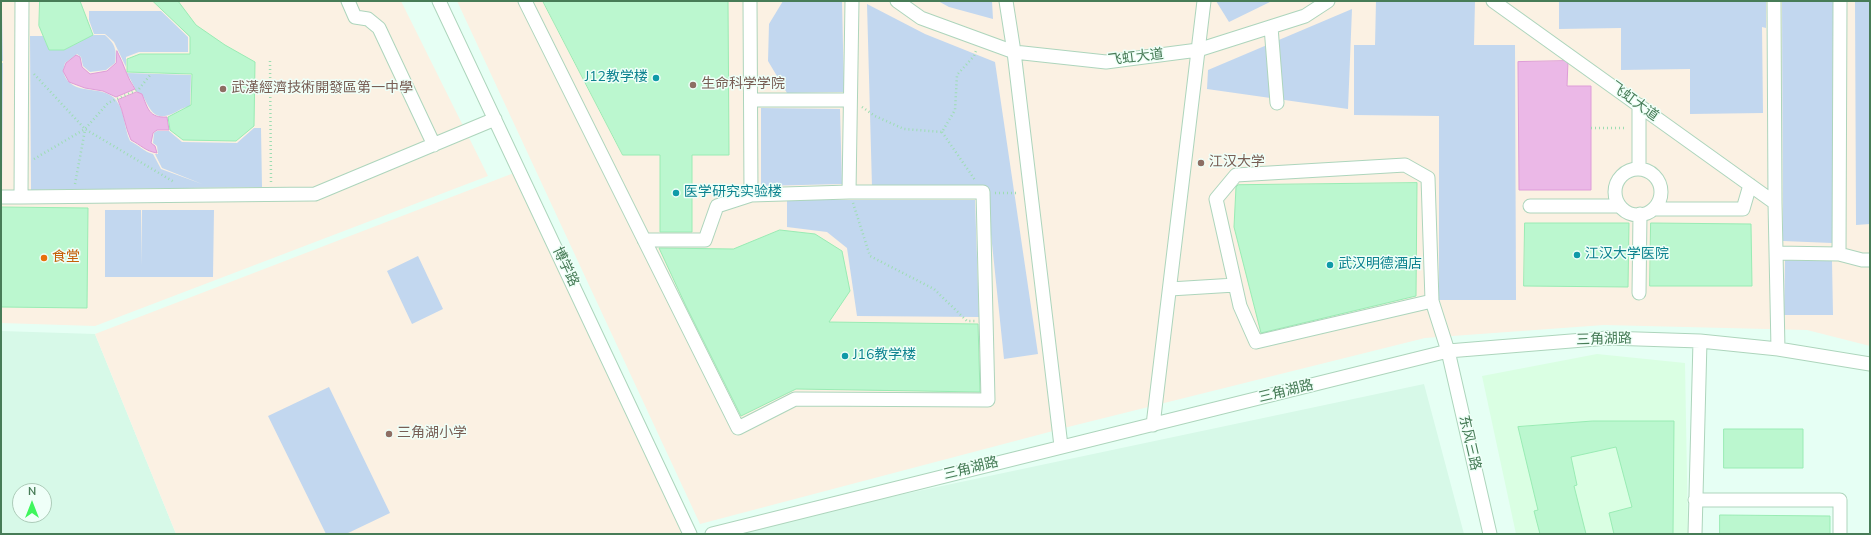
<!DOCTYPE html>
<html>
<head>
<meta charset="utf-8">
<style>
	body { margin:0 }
	#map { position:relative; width:1871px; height:535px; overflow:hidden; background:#e6fff4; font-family:"Nunito Sans",sans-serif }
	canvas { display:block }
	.frame { position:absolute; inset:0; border:2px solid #477c57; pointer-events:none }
	.north { position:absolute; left:12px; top:483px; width:40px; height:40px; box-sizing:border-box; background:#effff8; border:1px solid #accbb8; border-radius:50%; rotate:0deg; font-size:11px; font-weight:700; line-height:16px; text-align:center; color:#477c57 }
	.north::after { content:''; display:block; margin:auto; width:14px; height:18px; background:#3ef65c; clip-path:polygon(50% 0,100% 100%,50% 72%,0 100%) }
</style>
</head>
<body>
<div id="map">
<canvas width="1871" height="535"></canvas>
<div class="frame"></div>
<div class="north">N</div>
</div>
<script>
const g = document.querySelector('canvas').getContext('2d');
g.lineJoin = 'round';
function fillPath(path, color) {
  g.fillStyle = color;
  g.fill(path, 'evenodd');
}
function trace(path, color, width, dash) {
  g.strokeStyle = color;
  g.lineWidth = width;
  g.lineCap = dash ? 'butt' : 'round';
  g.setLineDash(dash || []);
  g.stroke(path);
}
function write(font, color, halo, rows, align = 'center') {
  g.font = font + ' "Nunito Sans","Noto Sans SC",sans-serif';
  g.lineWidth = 3;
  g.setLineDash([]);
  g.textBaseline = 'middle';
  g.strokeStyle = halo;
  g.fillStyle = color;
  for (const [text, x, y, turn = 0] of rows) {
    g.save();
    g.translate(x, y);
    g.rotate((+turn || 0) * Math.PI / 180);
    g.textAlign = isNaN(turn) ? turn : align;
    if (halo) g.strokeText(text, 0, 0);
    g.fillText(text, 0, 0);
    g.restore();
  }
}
const residential = new Path2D(`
	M1 331 95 334 176 534H1ZM20 491H44V515H20Z
	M1424 384 1464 534H715Z`);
const commercial = new Path2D(`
	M1597 354 1685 363 1688 534H1516L1482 376Z`);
const education = new Path2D(`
	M1 1H401L488 176 95 326 1 323Z
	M457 1H1870V346L1807 330 1604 325 1425 338 1072 426 700 524Z
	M519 171 690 534H176L95 334Z`);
const green = new Path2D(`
	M783 1H842L844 92 787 93 768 61 769 24Z
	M938 1H992L993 19 949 7Z
	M1216 1H1272L1229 22Z
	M1376 1H1475L1474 45H1515L1516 300H1439V116L1354 115V45H1375Z
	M1559 1H1766V28L1762 27 1763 113 1690 114V69L1621 70V28L1559 29Z
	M1782 1H1833L1832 243 1783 241Z
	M1855 1H1870V224L1856 225Z
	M867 4 925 34 995 62 1038 354 1004 359 986 186 872 187Z
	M1352 9 1348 109 1207 89 1208 70Z
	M2 11 3 61H1V12Z
	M89 11H161L188 37V52H139L126 57V67L114 42 105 34H94L89 20Z
	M93 35H105C115 44 117 49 115 63L106 70 90 72 83 66 81 57 77 54 65 63 63 71C64 74 66 80 69 82 81 94 105 86 116 100 125 111 124 128 130 141 139 145 144 152 153 154L161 169 202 184 162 168 155 154H158L157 146 153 143 154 133 157 131H169L182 142 237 143 254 128H261L262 187 31 190 30 36H43L49 50H64Z
	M1 63H3L2 190H1Z
	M127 73 191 75 190 107C184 107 181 109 176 112 154 123 151 111 142 94L137 92Z
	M761 108 840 109 842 184 761 186Z
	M787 200H975L979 317 857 316 847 248 827 232 787 227Z
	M105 210H141V266L142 210H214L213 277H105Z
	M418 256 443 309 412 324 387 271Z
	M1785 260 1832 261 1833 315H1784Z
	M329 387 390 513 346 534H326L268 416Z`);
const water = new Path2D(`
	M117 51C124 64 127 78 135 89L116 97 103 91 85 88 69 82 63 71 66 63 76 55 80 57 82 67 90 74 107 71 116 63Z
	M1568 61 1567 86H1591V190H1519L1518 62Z
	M137 92 142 94C148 109 149 118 167 117L169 130H157L153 133 151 143 155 146 157 153C145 151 141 145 131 140 125 127 124 113 118 100Z`);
const building = new Path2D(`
	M40 1H80L93 35 64 50H49L39 26Z
	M153 1H178L196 25 225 45 255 62 254 126 236 141 183 140 170 130 168 117 191 105 192 74 127 72V59L140 54H190V37Z
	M543 1H728L729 155H692V232H660V155H623Z
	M1417 183 1416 296 1261 333 1234 227 1236 187 1238 185Z
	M1 207 88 208 87 308 1 307Z
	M1525 223H1629L1628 287 1524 286Z
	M1651 223 1751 224 1752 286H1650Z
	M780 230 815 234 842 251 850 291 829 322 978 324 980 392 796 389 741 416 685 304 659 248 733 249Z
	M1593 421H1674L1673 534H1614L1609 513 1632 507 1616 447 1571 457 1577 485 1574 486 1586 534H1540L1534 511 1538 510 1518 427Z
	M1724 429H1803V468H1724Z
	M1720 515 1830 516V534H1720Z`);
const path = new Path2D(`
	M270 61 271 183
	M34 74 85 129 174 182
	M862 107 875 116 904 129 942 132 955 110 957 75 974 56 976 51
	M1591 128H1626
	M942 132 975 180
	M34 159 85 129 108 103 139 89 151 74
	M75 184 85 130
	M995 193H1018
	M853 203 870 256 934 289 967 321H975`);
const minor = new Path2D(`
	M22 1 21 197 315 194 495 119
	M348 1 355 17 368 19 379 28 434 145
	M439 1 690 534
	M525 1 738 428 795 399 988 400 983 192H849L852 1
	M750 1 751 195 849 192
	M897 1 921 18 1014 52 1106 62 1198 50 1305 16 1328 1
	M1006 1 1014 52 1061 446
	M1493 1 1775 203
	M1774 1 1775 203 1778 349
	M1840 1 1839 254 1862 260H1870
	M1271 27 1277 103
	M751 100H850
	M1639 105V169
	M1615 192a23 23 0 1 1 46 0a23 23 0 1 1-46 0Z
	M1 197H21
	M1530 206H1620
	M1654 209H1743L1750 185
	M644 240H705L717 206 751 195
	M1776 253 1839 254
	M1170 289 1235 285
	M1639 293 1640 214
	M1432 301 1256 342 1240 306 1216 199 1236 175 1405 165 1428 178 1432 301 1448 351 1490 534
	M1153 425 1204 1
	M1695 500H1840V534
	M712 534 1448 351 1608 338 1700 341 1778 349 1870 364
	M1695 534 1700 341`);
const markers = [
	[656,78,4,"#0f9aa8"],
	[693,85,4,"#8d6e63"],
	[223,89,4,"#8d6e63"],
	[1201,163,4,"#8d6e63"],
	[676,193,4,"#0f9aa8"],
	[1577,255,4,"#0f9aa8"],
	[44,258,4,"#e8710a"],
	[1330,265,4,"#0f9aa8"],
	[845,356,4,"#0f9aa8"],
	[389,434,4,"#8d6e63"]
];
const streetNames = [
	["飞虹大道",1136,58,-7],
	["飞虹大道",1634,102,36],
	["博学路",565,267,65],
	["三角湖路",1604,340,-2],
	["三角湖路",1286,392,-14],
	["东风三路",1469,443,77],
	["三角湖路",971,469,-14]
];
const cultureNames = [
	["J12教学楼",648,78,"right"],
	["医学研究实验楼",684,193],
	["江汉大学医院",1585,255],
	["武汉明德酒店",1338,265],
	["J16教学楼",853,356]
];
const educationNames = [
	["生命科学学院",701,85],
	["武漢經濟技術開發區第一中學",231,89],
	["江汉大学",1209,163],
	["三角湖小学",397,434]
];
const foodNames = [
	["食堂",52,258]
];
fillPath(residential, '#d7f9e8');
fillPath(commercial, '#daffe3');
fillPath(education, '#fbf1e3');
fillPath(green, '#c2d7ef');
fillPath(water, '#ebb8e7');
trace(water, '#de9dd8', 1);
fillPath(building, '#bbf7cf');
trace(building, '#99ecb4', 1);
trace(minor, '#add5bc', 15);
trace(path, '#9dddb2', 2.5, [1, 3]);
trace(minor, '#fff', 13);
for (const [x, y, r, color] of markers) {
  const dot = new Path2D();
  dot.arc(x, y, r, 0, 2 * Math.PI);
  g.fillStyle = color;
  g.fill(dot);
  trace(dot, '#effff8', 1.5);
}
write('14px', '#477c57', '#effff8', streetNames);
write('14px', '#0d838f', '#effff8', cultureNames, 'left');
write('14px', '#785e54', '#effff8', educationNames, 'left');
write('14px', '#c56008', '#effff8', foodNames, 'left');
</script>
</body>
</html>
